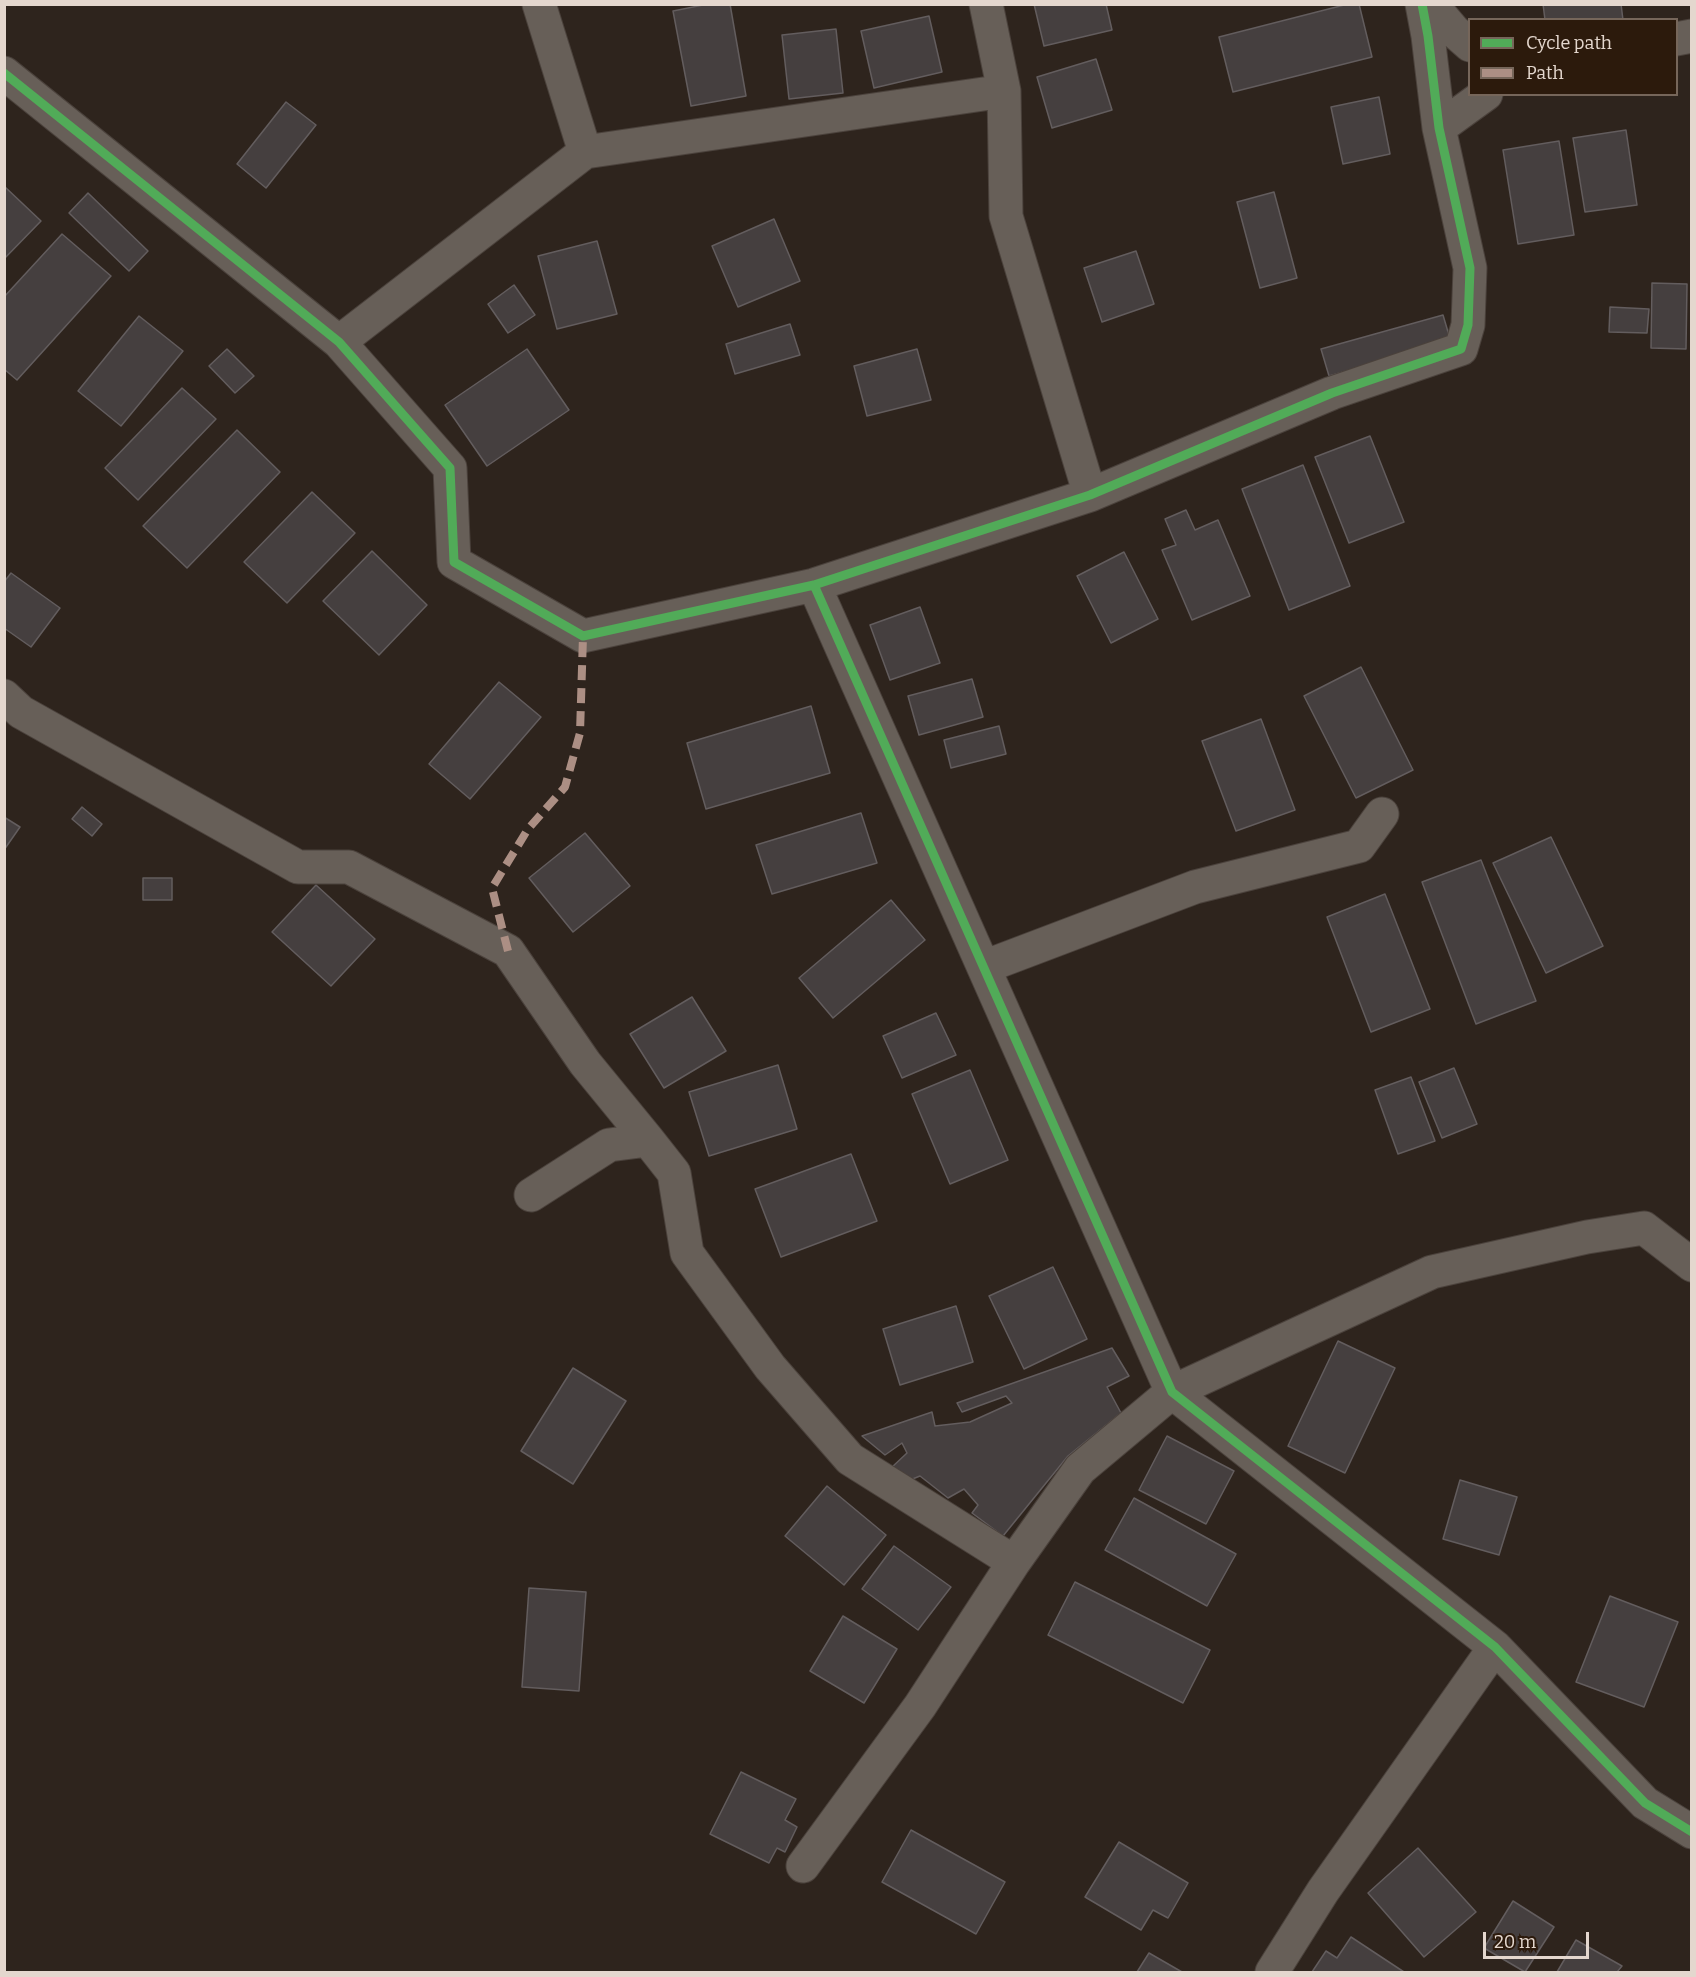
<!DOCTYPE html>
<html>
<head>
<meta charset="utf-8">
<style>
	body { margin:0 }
	#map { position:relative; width:1696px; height:1977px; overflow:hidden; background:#2e241d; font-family:Bitter,serif }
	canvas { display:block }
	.frame { position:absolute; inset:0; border:6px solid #e4d7ce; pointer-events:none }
	.legend { position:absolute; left:1468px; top:18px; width:210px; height:78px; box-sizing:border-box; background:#2c1a0c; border:2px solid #76665a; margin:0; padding:8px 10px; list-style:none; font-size:18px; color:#e4d7ce }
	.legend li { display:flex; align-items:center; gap:12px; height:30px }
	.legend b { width:30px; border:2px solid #76665a }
	.scale { position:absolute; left:1483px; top:1932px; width:106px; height:27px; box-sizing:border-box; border:3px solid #e4d7ce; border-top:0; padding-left:8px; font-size:18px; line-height:21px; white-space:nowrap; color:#e4d7ce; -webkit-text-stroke:4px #2c1a0c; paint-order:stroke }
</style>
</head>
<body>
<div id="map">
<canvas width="1696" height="1977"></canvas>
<div class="frame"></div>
<ul class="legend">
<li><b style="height:8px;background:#51ab58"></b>Cycle path</li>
<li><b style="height:8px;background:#ac8f84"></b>Path</li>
</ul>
<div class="scale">20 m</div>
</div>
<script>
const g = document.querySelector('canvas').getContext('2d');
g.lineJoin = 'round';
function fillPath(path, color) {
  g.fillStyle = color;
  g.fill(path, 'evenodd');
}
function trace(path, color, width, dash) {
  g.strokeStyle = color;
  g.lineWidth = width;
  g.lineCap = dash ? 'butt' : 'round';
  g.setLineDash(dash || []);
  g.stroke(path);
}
const building = new Path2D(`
	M708 4H730L746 96 691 106 673 11Z
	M1034 4H1106L1112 30 1044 46Z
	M1348 4H1359L1372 57 1233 92 1219 37Z
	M1543 4H1621L1623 20H1545Z
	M929 16 942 72 874 88 861 31Z
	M836 29 843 93 789 99 782 35Z
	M1096 59 1112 110 1052 128 1037 77Z
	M1379 97 1390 154 1343 164 1331 107Z
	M286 102 316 125 266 188 237 164Z
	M1626 130 1637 205 1585 212 1573 138Z
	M1559 141 1574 235 1518 244 1503 150Z
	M4 186 41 221 4 259Z
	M1274 192 1297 278 1260 288 1237 202Z
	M88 193 148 251 129 271 69 213Z
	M774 219 800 281 738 307 712 246Z
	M62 234 111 276 17 380 4 369V297Z
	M597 241 617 314 557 329 538 256Z
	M1136 251 1154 304 1102 322 1084 268Z
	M1652 283 1687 284 1686 349 1651 348Z
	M514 285 535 315 508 333 488 304Z
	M1610 307 1649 309 1647 333 1609 332Z
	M1443 315 1451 342 1329 376 1321 349Z
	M139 316 183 351 121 426 78 391Z
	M790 324 800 355 735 374 726 344Z
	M227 349 254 376 235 393 209 366Z
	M527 349 569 410 487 466 445 405Z
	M917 349 931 400 867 416 854 366Z
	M182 388 216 419 138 500 105 468Z
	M237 430 280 472 187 568 143 526Z
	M1370 436 1404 522 1349 543 1315 457Z
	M1303 465 1350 586 1289 610 1242 489Z
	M312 492 355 533 287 603 244 562Z
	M1186 510 1195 530 1218 520 1250 596 1192 620 1162 550 1176 545 1165 519Z
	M372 551 427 605 379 655 323 601Z
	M1124 552 1158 619 1111 643 1077 576Z
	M11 573 60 608 31 647 4 628V582Z
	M920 607 940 663 890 680 870 625Z
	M1361 667 1413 770 1356 798 1304 696Z
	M972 679 983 717 919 735 908 696Z
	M499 682 541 717 470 799 429 764Z
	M811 706 830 773 706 809 687 743Z
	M1261 719 1295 810 1236 831 1202 741Z
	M999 726 1006 754 951 768 944 740Z
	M82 807 102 824 92 836 72 819Z
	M861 813 877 863 772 894 756 845Z
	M4 817 20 827 4 850Z
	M585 833 630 886 573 932 529 878Z
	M1551 837 1603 946 1546 973 1493 863Z
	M1481 860 1536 1001 1476 1024 1422 882Z
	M143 878H172V900H143Z
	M316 885 375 939 331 986 272 932Z
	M1385 894 1430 1009 1371 1032 1327 917Z
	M891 900 925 940 833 1018 799 978Z
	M692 997 726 1051 664 1088 630 1034Z
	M936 1013 956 1055 902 1078 883 1036Z
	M778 1065 797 1129 709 1156 689 1092Z
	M1454 1068 1477 1124 1442 1138 1419 1082Z
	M970 1070 1008 1160 950 1184 912 1094Z
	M1411 1077 1435 1141 1398 1154 1375 1090Z
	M851 1154 877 1221 781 1257 755 1189Z
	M1053 1267 1087 1339 1024 1369 989 1296Z
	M956 1306 973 1362 900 1385 883 1329Z
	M1338 1341 1395 1368 1345 1473 1288 1446Z
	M1112 1348 1129 1376 1107 1387 1121 1413 1068 1456 1003 1536 972 1513 978 1505 964 1489 948 1498 920 1476 905 1482 891 1468 907 1453 902 1443 885 1455 862 1436 932 1412 935 1426 970 1422 1012 1403 1006 1396 962 1412 957 1403Z
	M573 1368 626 1401 573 1484 521 1451Z
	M1167 1436 1234 1471 1206 1524 1139 1490Z
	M1460 1480 1517 1497 1499 1555 1443 1539Z
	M827 1486 886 1535 844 1585 785 1536Z
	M1134 1498 1236 1554 1207 1606 1105 1550Z
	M894 1546 951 1587 918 1630 862 1589Z
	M1075 1582 1210 1650 1183 1703 1048 1635Z
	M529 1588 586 1592 579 1691 522 1687Z
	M1610 1596 1678 1622 1644 1707 1576 1682Z
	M843 1616 897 1649 864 1703 810 1671Z
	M741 1772 796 1799 785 1820 797 1827 785 1852 777 1848 769 1863 710 1834Z
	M911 1830 1005 1882 976 1934 882 1882Z
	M1119 1842 1188 1883 1168 1918 1153 1910 1141 1930 1085 1897Z
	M1418 1848 1476 1912 1424 1957 1368 1893Z
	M1513 1901 1554 1927 1525 1972 1484 1948Z
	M1351 1937 1404 1972H1312L1326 1951 1337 1958Z
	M1576 1940 1622 1966 1617 1972H1557Z
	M1149 1953 1182 1972H1137Z`);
const minor = new Path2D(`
	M539 4 585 152
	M986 4 1004 91 1006 216 1090 495
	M1431 4 1454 31 1470 45
	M1676 39 1692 36
	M4 73 339 342 450 468 454 562 583 636 814 585 1090 495 1332 393 1461 349 1468 325 1470 268 1439 128 1428 36 1422 4
	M1439 128 1486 94
	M339 342 585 152 1004 91
	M814 585 1172 1392 1495 1647 1645 1803 1692 1832
	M4 696 21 712 298 867H349L508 951 585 1063 648 1140
	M984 967 1195 887 1359 846 1382 814
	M531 1195 609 1145 648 1140 674 1173 687 1253 770 1367 850 1459 1014 1562
	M803 1866 920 1706 1014 1562 1080 1469 1172 1392 1432 1272 1587 1237 1644 1228 1692 1265
	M1272 1972 1323 1891 1495 1647`);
const quiet = new Path2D(`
	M508 951 492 888 528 829 565 787 580 733 583 636`);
const cycleway = new Path2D(`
	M4 73 339 342 450 468 454 562 583 636 814 585 1090 495 1332 393 1461 349 1468 325 1470 268 1439 128 1428 36 1422 4
	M814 585 1172 1392 1495 1647 1645 1803 1692 1832`);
fillPath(building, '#453f3f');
trace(building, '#635d5e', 1.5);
trace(minor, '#4b423c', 35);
trace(minor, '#675f58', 33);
trace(quiet, '#ac8f84', 8, [15, 8]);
trace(cycleway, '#51ab58', 9);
</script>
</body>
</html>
